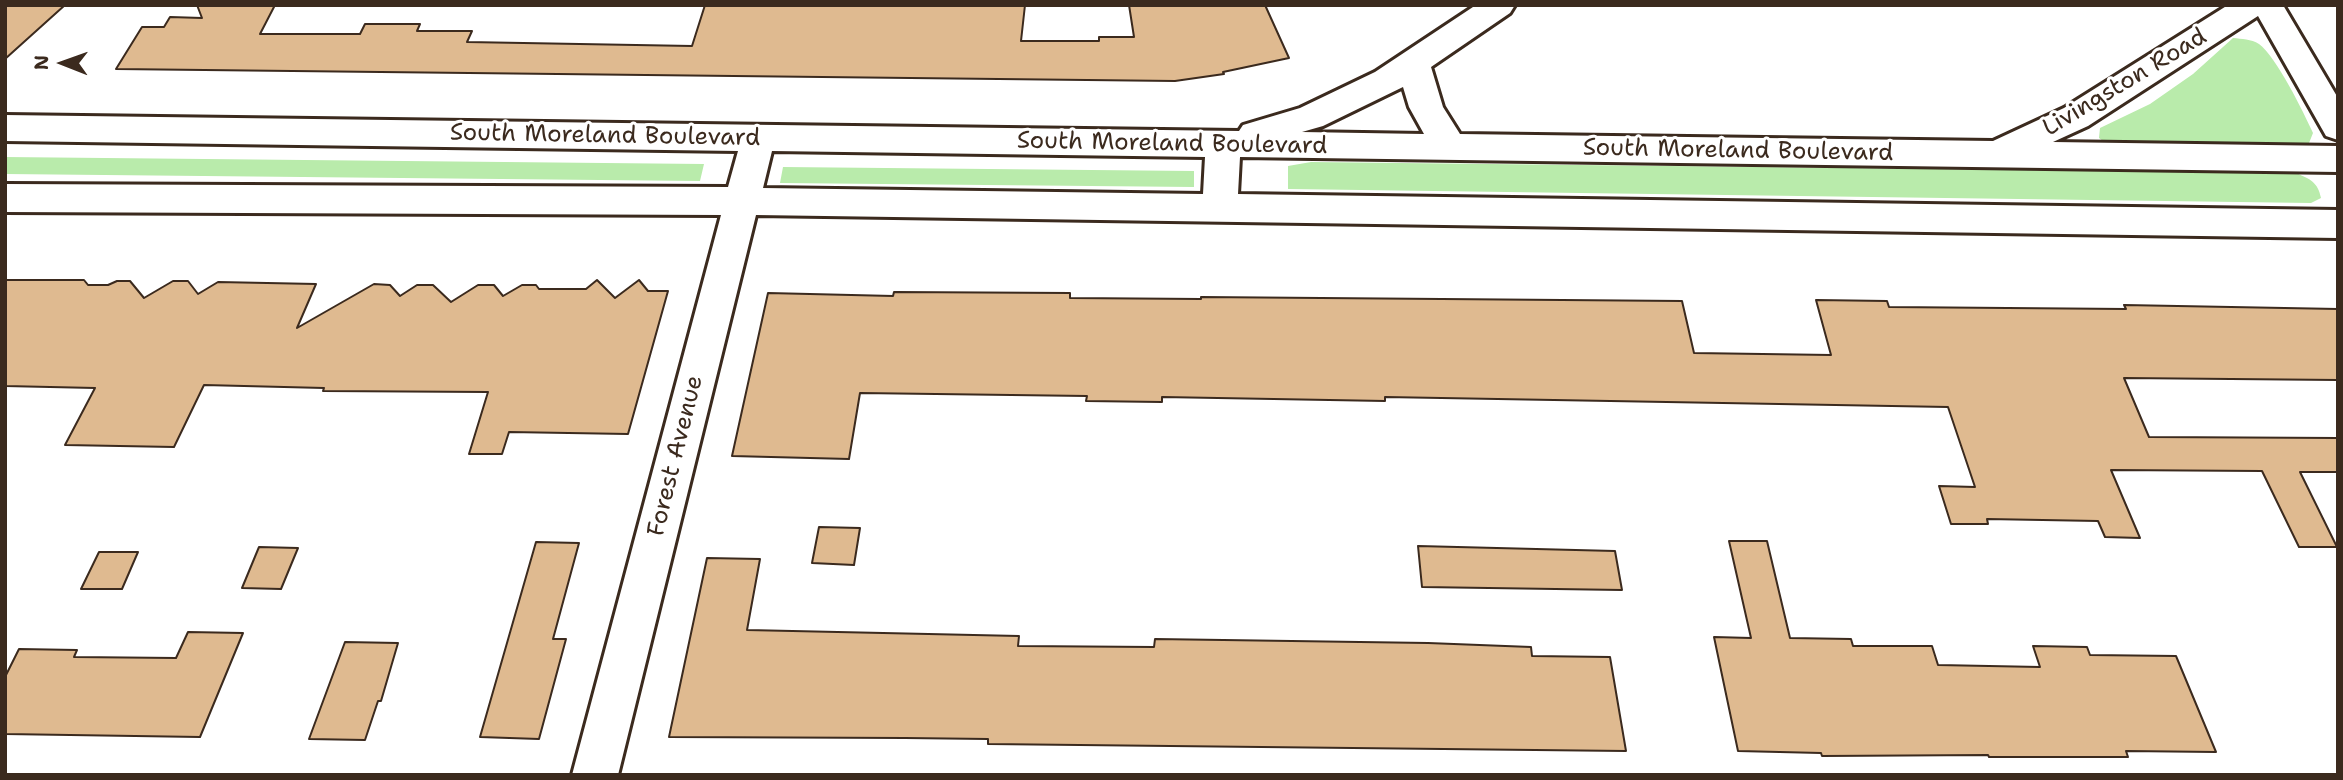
<!DOCTYPE html>
<html>
<head>
<meta charset="utf-8">
<style>
	body { margin:0 }
	#map { position:relative; width:2343px; height:780px; overflow:hidden; background:#fff; font-family:"Shantell Sans",sans-serif }
	canvas { display:block }
	.frame { position:absolute; inset:0; border:7px solid #3b2a1e; pointer-events:none }
	.north { position:absolute; left:28px; top:28px; width:70px; height:70px; -webkit-text-stroke:5px #fff; paint-order:stroke; rotate:271deg; font-size:19px; font-weight:700; line-height:28px; text-align:center; color:#3b2a1e }
	.north::after { content:''; display:block; margin:auto; width:24px; height:32px; background:#3b2a1e; clip-path:polygon(50% 0,100% 100%,50% 72%,0 100%) }
</style>
</head>
<body>
<div id="map">
<canvas width="2343" height="780"></canvas>
<div class="frame"></div>
<div class="north">N</div>
</div>
<script>
const g = document.querySelector('canvas').getContext('2d');
g.lineJoin = 'round';
function fillPath(path, color) {
  g.fillStyle = color;
  g.fill(path, 'evenodd');
}
function trace(path, color, width, dash) {
  g.strokeStyle = color;
  g.lineWidth = width;
  g.lineCap = dash ? 'butt' : 'round';
  g.setLineDash(dash || []);
  g.stroke(path);
}
function write(font, color, halo, rows, align = 'center') {
  g.font = font + ' "Shantell Sans",sans-serif';
  g.lineWidth = 6;
  g.setLineDash([]);
  g.textBaseline = 'middle';
  g.strokeStyle = halo;
  g.fillStyle = color;
  for (const [text, x, y, turn = 0] of rows) {
    g.save();
    g.translate(x, y);
    g.rotate((+turn || 0) * Math.PI / 180);
    g.textAlign = isNaN(turn) ? turn : align;
    if (halo) g.strokeText(text, 0, 0);
    g.fillText(text, 0, 0);
    g.restore();
  }
}
const green = new Path2D(`
	M2233 38C2242 39 2251 39 2259 44 2276 56 2304 113 2313 133L2309 143 2291 147 2107 144 2099 138 2100 128 2150 104 2193 74Z
	M5 157 704 164 700 181 5 174Z
	M1311 162 2296 173C2310 179 2318 182 2321 198L2311 203 1288 189V166Z
	M783 167 1194 171V187L780 183Z`);
const building = new Path2D(`
	M5 5H65L5 59Z
	M197 5H275L260 34H360L365 24H420L417 31H472L467 42 692 46 705 5H1025L1021 41H1099V37H1134L1129 5H1265L1289 58 1223 72 1224 74 1175 81 116 69 142 27H164L170 17 202 18Z
	M5 280H84L88 285H108L117 281H130L144 298 173 281H188L198 294 218 282 316 284 297 328 374 284 390 285 400 296 417 285H433L451 302 478 285H494L503 296 522 285H536L539 289H586L597 280 615 298 639 280 648 291H668L628 434 509 432 502 454H469L488 392 323 391 324 388 204 385 174 447 65 445 95 388 5 386Z
	M894 292 1070 293V298L1201 299V297L1682 301 1694 353 1831 355 1816 300 1887 301 1889 307 2126 309 2124 305 2338 309V380L2124 378 2149 437 2338 438V472H2300L2337 547H2299L2262 471 2111 470 2140 538 2105 537 2098 521 1987 519 1988 524H1951L1939 486 1975 487 1948 407 1385 397V401L1162 397V402L1086 401 1087 396 860 393 849 459 732 456 768 293 893 296Z
	M819 527 860 528 854 565 812 563Z
	M1729 541H1767L1790 638 1851 639 1853 646H1932L1938 665 2040 667 2033 646 2087 647 2090 655 2176 656 2216 752 2126 751 2128 757H1989L1988 755 1822 756 1821 753 1738 751 1714 637 1751 638Z
	M536 542 579 543 553 639H566L539 739 480 737Z
	M1418 546 1615 551 1622 590 1422 587Z
	M259 547 298 548 281 589 242 588Z
	M99 552H138L122 589H81Z
	M707 558 760 559 747 630 1019 636 1018 646 1154 647 1155 639 1428 643 1531 647 1532 656 1610 657 1626 751 988 744V739L905 738 669 737Z
	M188 632 243 633 200 737 5 734V677L19 649 77 650 74 657 176 658Z
	M345 642 398 643 381 701H378L365 740 309 739Z`);
const minor = new Path2D(`
	M1476 5H1515L1510 13 1431 67 1443 107 1460 134 1993 141 2064 108 2228 5H2283L2338 98V140L2326 136 2258 16 2088 126 2053 142 2338 146V172L1240 157 1238 194 2338 210V238L756 215 618 775H572L721 215 5 212V184L728 187 738 151 5 141V115L1239 131 1243 125 1300 108 1375 72ZM1403 87 1409 107 1424 134 1302 132 1323 126ZM772 151 1205 157 1203 194 763 188Z`);
const streetNames = [
	["Livingston Road",2125,83,-31],
	["South Moreland Boulevard",605,136,1],
	["South Moreland Boulevard",1172,144,1],
	["South Moreland Boulevard",1738,151,1],
	["Forest Avenue",676,456,-76]
];
fillPath(green, '#b9ebab');
fillPath(building, '#dfba90');
trace(building, '#3b2a1e', 2);
trace(minor, '#3b2a1e', 6);
fillPath(minor, '#fff');
write('24px', '#3b2a1e', '#fff', streetNames);
</script>
</body>
</html>
